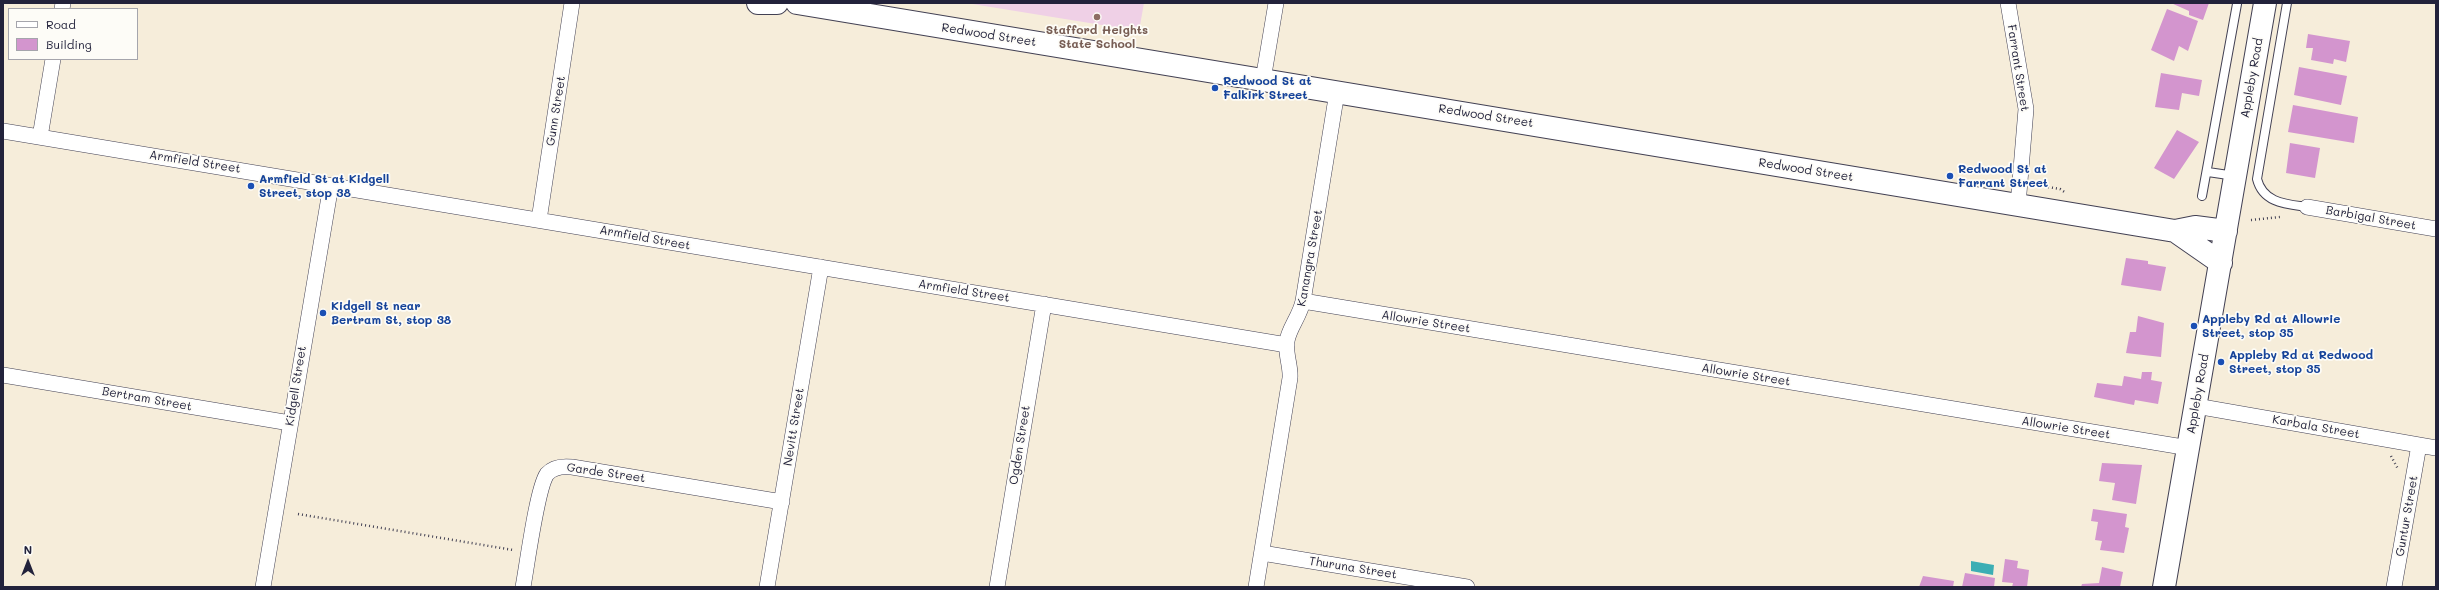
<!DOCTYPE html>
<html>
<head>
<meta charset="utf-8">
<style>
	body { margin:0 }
	#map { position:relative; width:2439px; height:590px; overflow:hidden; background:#f6edda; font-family:Mali,sans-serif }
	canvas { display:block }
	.frame { position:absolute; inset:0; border:4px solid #22223b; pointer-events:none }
	.legend { position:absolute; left:8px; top:8px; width:130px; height:52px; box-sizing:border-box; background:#fdfcf7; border:1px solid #a5a5ac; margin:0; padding:5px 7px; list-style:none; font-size:12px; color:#22223b }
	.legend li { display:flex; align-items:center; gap:8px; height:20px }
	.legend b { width:20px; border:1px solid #a5a5ac }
	.north { position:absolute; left:8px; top:542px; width:40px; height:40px; -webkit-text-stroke:3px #fdfcf7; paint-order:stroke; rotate:0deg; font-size:11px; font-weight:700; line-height:16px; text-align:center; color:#22223b }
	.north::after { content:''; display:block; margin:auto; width:14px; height:18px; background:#22223b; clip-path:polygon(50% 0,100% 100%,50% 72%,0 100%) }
</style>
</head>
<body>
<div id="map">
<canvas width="2439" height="590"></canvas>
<div class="frame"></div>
<ul class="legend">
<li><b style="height:5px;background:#fff"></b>Road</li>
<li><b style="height:11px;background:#d395ce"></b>Building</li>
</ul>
<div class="north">N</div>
</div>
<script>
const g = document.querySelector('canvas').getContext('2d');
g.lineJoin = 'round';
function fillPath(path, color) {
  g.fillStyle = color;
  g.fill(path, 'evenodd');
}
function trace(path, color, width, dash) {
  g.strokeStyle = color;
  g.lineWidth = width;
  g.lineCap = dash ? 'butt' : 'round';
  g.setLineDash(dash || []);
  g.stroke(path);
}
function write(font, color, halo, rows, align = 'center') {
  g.font = font + ' Mali,sans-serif';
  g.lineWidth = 3.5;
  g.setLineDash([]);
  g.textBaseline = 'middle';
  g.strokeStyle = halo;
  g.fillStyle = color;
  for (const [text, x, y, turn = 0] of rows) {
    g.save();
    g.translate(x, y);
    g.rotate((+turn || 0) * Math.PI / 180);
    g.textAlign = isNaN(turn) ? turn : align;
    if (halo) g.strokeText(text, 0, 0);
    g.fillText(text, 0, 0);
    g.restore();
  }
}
const built = new Path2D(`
	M966 3H1144L1139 31Z`);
const water = new Path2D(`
	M1971 561 1994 565 1993 575 1971 571Z`);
const building = new Path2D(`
	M2171 3H2209L2203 20 2189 15V11Z
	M2167 9 2198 21 2188 51 2179 46 2174 61 2151 50Z
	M2308 34 2350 41 2346 62 2334 59 2333 64 2311 60 2313 48H2306Z
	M2299 67 2347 76 2341 105 2294 95Z
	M2161 73 2202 80 2199 96 2182 93 2179 110 2155 107Z
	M2293 105 2358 117 2354 143 2288 132Z
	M2177 130 2199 142 2174 179 2154 168Z
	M2290 143 2320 148 2315 178 2286 173Z
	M2126 258 2148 261V264L2166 267 2161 291 2121 285Z
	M2138 316 2164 323 2161 357 2126 353 2130 332H2136Z
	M2142 372H2152L2151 380 2162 382 2158 404 2135 400 2134 405 2094 397 2097 383 2122 386 2124 376 2141 379Z
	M2102 463 2142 465 2136 504 2112 500 2115 483 2099 481Z
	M2093 509 2127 514 2125 527 2129 528 2124 553 2100 550 2102 541 2095 540 2098 522 2091 521Z
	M2005 559 2018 561 2017 568 2029 570 2027 587H2012L2013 583 2002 582Z
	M2102 567 2123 572 2120 587H2081L2082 584 2099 583Z
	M1965 573 1995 578 1994 587H1962Z
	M1923 576 1954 581 1953 587H1919Z`);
const path = new Path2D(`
	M2048 187 2060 189 2066 193
	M2251 220 2280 217
	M2391 456 2398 469
	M298 514 513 550`);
const lane = new Path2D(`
	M2287 3 2257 179C2263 203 2286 204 2307 207
	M2208 172 2235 176
	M2202 196 2237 4`);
const street = new Path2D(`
	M2008 3 2026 109 2018 205
	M62 9 63 3
	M1263 80 1276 3
	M3 131 1287 345
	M40 137 53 59
	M2307 207 2436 229
	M539 220 572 3
	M1303 301 2189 448
	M3 375 290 423
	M2196 406 2436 448
	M1262 553 1467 587
	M263 587 331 185
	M523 587C527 566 537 488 547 474 553 467 563 466 572 467L782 502
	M767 587 821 267
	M997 587 1044 304
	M1256 587 1290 378C1291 366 1285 354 1287 341 1289 328 1300 316 1303 301L1337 92
	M2394 587 2419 445`);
const secondary = new Path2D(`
	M758 3H777
	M797 3 2175 231 2195 227 2226 231
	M2175 231 2221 263
	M2164 587 2265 3`);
const markers = [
	[1097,17,4,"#8d6e63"],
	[1215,88,4,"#1a4fb4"],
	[1950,176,4,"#1a4fb4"],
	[251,186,4,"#1a4fb4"],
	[323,313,4,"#1a4fb4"],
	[2194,326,4,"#1a4fb4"],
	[2221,362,4,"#1a4fb4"]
];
const educationNames = [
	["Stafford Heights",1097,30],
	["State School",1097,44]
];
const streetNames = [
	["Redwood Street",989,35,9],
	["Farrant Street",2018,68,81],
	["Appleby Road",2252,78,-80],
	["Gunn Street",556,111,-81],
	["Redwood Street",1486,116,9],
	["Armfield Street",195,162,9],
	["Redwood Street",1806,170,9],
	["Barbigal Street",2371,218,10],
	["Armfield Street",645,238,10],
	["Kanangra Street",1310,258,-80],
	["Armfield Street",964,291,9],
	["Allowrie Street",1426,322,9],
	["Allowrie Street",1746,375,9],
	["Kidgell Street",296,386,-81],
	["Appleby Road",2198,394,-80],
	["Bertram Street",147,399,10],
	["Nevitt Street",794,427,-81],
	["Karbala Street",2316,427,10],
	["Allowrie Street",2066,428,9],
	["Ogden Street",1020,445,-81],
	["Garde Street",606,473,8],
	["Guntur Street",2407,516,-80],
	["Thuruna Street",1353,568,9]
];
const transitNames = [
	["Redwood St at",1223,81],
	["Falkirk Street",1223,95],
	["Redwood St at",1958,169],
	["Farrant Street",1958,183],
	["Armfield St at Kidgell",259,179],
	["Street, stop 38",259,193],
	["Kidgell St near",331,306],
	["Bertram St, stop 38",331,320],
	["Appleby Rd at Allowrie",2202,319],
	["Street, stop 35",2202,333],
	["Appleby Rd at Redwood",2229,355],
	["Street, stop 35",2229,369]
];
fillPath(built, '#efd0e6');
fillPath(water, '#3caeb4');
fillPath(building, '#d395ce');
trace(lane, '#424053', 10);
trace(street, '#424053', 16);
trace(secondary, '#424053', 24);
trace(path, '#424053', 2.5, [1, 3]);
trace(lane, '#fff', 8);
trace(street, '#fff', 15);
trace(secondary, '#fff', 22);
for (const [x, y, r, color] of markers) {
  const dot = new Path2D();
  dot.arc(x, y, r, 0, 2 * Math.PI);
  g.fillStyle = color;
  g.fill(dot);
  trace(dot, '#fdfcf7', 1.5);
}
write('bold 12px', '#785e54', '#fdfcf7', educationNames);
write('12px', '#22223b', '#fdfcf7', streetNames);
write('bold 12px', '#164399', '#fdfcf7', transitNames, 'left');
</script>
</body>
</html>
